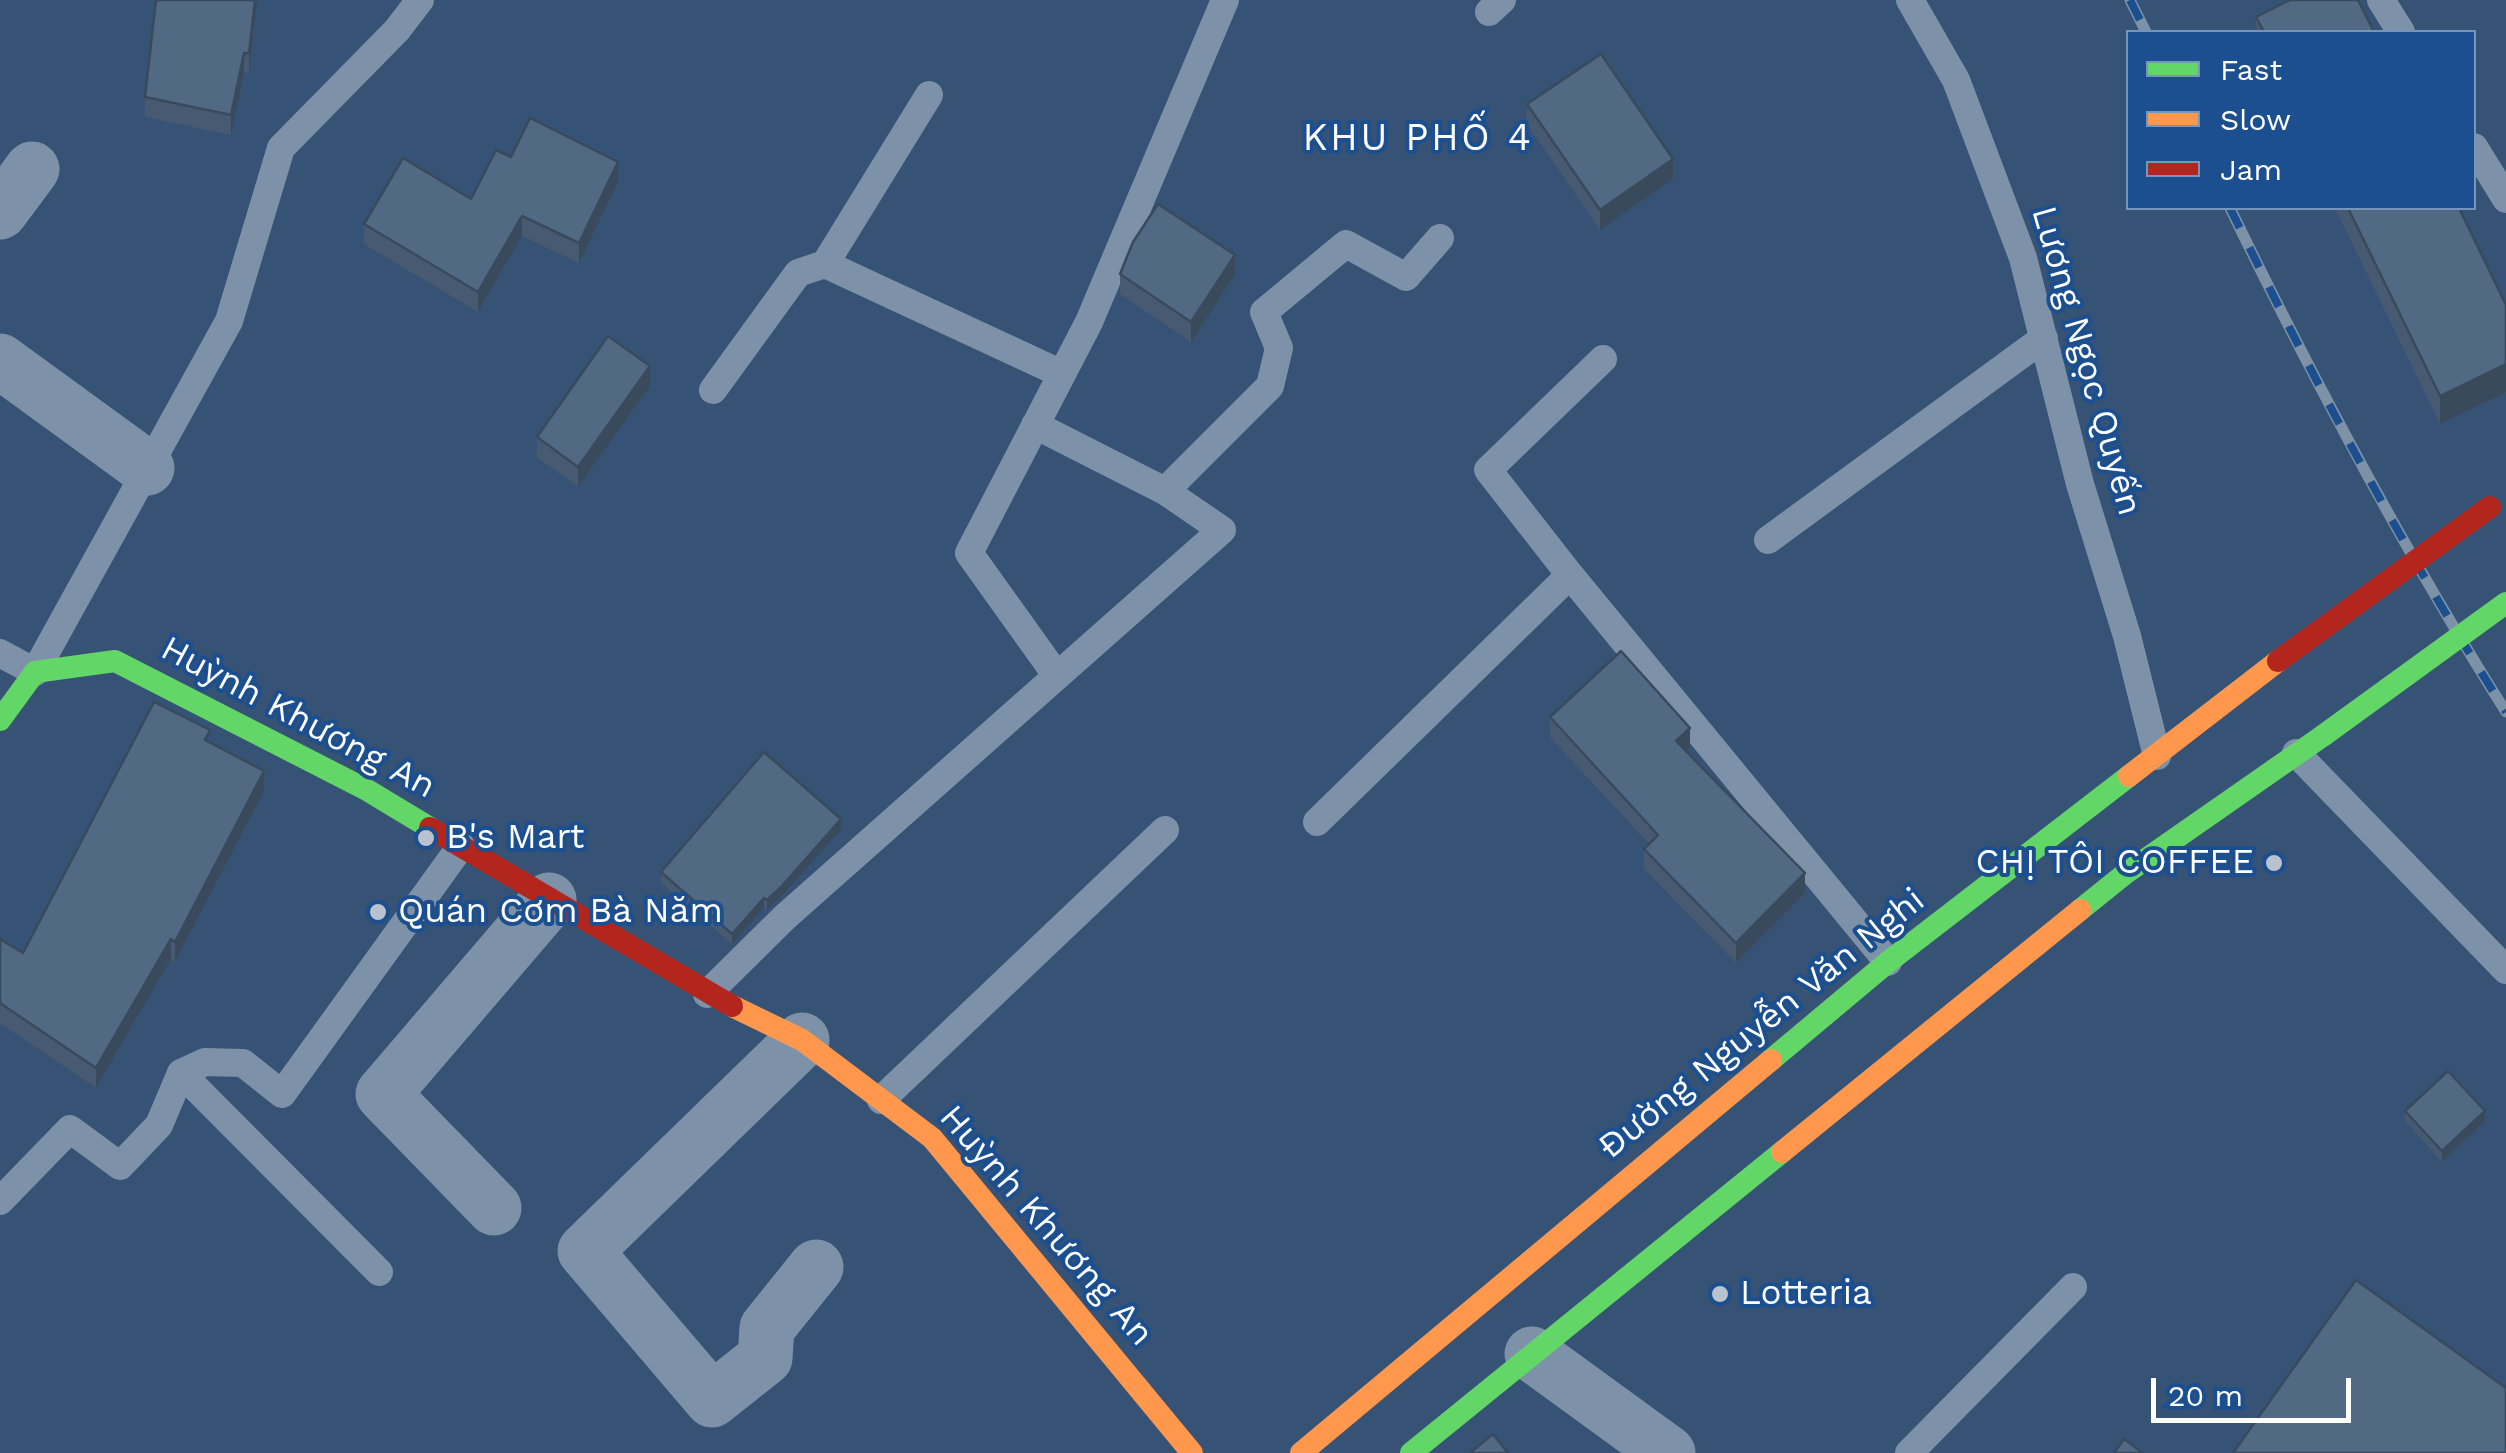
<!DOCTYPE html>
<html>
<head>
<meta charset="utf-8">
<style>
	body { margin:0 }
	#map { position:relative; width:2506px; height:1453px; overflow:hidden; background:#365274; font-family:"Work Sans",sans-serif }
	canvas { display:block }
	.legend { position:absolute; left:2126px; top:30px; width:350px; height:180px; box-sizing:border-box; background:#1b4f8f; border:2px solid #7695bc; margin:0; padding:12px 18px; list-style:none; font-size:30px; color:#fff }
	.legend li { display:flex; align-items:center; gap:20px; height:50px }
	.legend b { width:50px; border:2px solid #7695bc }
	.scale { position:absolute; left:2151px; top:1378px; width:200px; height:45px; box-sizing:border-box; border:5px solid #fff; border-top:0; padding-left:12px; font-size:30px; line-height:35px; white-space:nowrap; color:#fff; -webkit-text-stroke:8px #1b4f8f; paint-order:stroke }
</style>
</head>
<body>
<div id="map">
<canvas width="2506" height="1453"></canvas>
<ul class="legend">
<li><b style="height:12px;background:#63d668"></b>Fast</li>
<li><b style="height:12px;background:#ff974d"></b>Slow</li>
<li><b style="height:12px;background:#b3261e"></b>Jam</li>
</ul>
<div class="scale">20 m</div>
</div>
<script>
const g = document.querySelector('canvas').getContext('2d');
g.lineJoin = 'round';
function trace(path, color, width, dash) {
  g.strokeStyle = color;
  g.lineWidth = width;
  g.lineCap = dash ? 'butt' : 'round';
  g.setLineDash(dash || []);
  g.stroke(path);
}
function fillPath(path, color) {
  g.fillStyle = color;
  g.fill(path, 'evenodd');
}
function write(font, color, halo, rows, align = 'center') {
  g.font = font + ' "Work Sans",sans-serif';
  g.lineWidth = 8;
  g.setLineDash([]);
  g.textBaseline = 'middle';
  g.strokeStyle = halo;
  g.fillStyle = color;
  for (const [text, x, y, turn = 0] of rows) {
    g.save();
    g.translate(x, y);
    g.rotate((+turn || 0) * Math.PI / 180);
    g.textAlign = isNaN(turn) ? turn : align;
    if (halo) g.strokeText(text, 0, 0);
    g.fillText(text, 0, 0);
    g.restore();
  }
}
const lane = new Path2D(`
	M1910 0 1956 80 2023 258 2080 484 2127 636 2157 756
	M2381 0 2401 32
	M1489 12 1502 0
	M2474 147 2506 199
	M825 264 1062 374
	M713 390 798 273 825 264 929 95
	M1035 425 1165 491 1270 386 1279 348 1264 312 1346 244 1406 277 1440 238
	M1768 540 2044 338
	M1570 575 1488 470 1603 359
	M0 653 35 672 229 321 281 148 397 30 420 0
	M1057 676 1222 530 1165 491
	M2296 753 2506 970
	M1317 822 1570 575 1888 962
	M707 994 785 917 1057 676 969 553 1089 322 1225 0
	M181 1073 205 1062 243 1063 282 1094 461 846
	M181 1073 379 1272
	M881 1100 1165 830
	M0 1201 70 1129 120 1166 159 1125 181 1073
	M1909 1453 2073 1287`);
const street = new Path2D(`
	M0 212 32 169
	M0 361 147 468
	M802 1040 585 1251 712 1400 765 1358 767 1328 816 1267
	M494 1208 383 1094 549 900
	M1532 1354 1668 1453`);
const fast = new Path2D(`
	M0 720 35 672 115 661 367 790 430 828
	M2080 910 2126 873 2324 735
	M1771 1060 1888 962 2129 776
	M1411 1453 1782 1152`);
const slow = new Path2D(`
	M2129 776 2278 661
	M732 1006 802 1040 932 1138 1192 1453
	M1782 1152 2080 910
	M1301 1453 1771 1060`);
const jam = new Path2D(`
	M430 828 732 1006`);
const rail = new Path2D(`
	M2130 0 2146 32
	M2230 208C2314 381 2403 549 2506 712`);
const fastBridge = new Path2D(`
	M2324 735 2506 603`);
const jamBridge = new Path2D(`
	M2278 661 2490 507`);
const wall = new Path2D(`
	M257 0 249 73H244L231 135 145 117V97Z
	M2256 17 2374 32H2256Z
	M1527 104 1673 179 1600 230 1527 124Z
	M511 157 618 182 579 263 522 236 478 312 364 244V224L471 199Z
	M2335 208H2459L2440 424Z
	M1120 274 1235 275 1191 342 1120 294Z
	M650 386 578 487 537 457V437Z
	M1550 717 1690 748 1687 752 1805 893 1736 963 1644 869V849L1649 844 1550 737Z
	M210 742 264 791 175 962 171 959 96 1088 0 1023V939L23 953Z
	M841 830 781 897 767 910 764 908 732 944 661 883V872Z
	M2405 1111 2485 1121 2442 1162 2405 1121Z`);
const shadedWall = new Path2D(`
	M255 0H257L249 73V53Z
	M244 53V73L231 135V115Z
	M1673 159V179L1600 230V210Z
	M618 162V182L579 263V243Z
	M522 216V236L478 312V292Z
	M1235 255V275L1191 342V322Z
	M2506 364V392L2440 424V396Z
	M650 366V386L578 487V467Z
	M1690 728V748L1676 761V741Z
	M264 771V791L175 962V942Z
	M841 819V830L781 897 767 910V900Z
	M1805 873V893L1736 963V943Z
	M764 898V908L732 944V934Z
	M171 939V959L96 1088V1068Z
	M2485 1111V1121L2442 1162V1151Z`);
const building = new Path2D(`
	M156 0H255L249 53H244L231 115 145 97Z
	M2290 0H2358L2374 32H2264L2256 17Z
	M1601 54 1673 159 1600 210 1527 104Z
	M530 118 618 162 579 243 522 216 478 292 364 224 403 158 471 199 496 150 511 157Z
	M1158 204 1235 255 1191 322 1120 274 1133 242Z
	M2348 208H2459L2506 305V364L2440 396Z
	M608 336 650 366 578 467 537 437Z
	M1621 651 1690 728 1676 741 1805 873 1736 943 1644 849 1658 835 1550 717Z
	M154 702 210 730 205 740 264 771 175 942 171 939 96 1068 0 1003V939L23 953Z
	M764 752 841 819 781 887 767 900 764 898 732 934 661 872Z
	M2448 1071 2485 1111 2442 1151 2405 1111Z
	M2356 1280 2506 1388V1453H2233Z
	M1493 1434 1508 1453H1470Z
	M2124 1439 2143 1453H2114Z`);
const markers = [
	[426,838,10,"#b9c2ce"],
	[2274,863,10,"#b9c2ce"],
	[378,912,10,"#b9c2ce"],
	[1720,1294,10,"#b9c2ce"]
];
const streetNames = [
	["Lương Ngọc Quyến",2086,361,74],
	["Huỳnh Khương An",298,718,28],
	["Đường Nguyễn Văn Nghi",1762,1024,-39],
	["Huỳnh Khương An",1046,1226,49]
];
const poiNames = [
	["B's Mart",446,838],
	["CHỊ TÔI COFFEE",2254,863,"right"],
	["Quán Cơm Bà Năm",398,912],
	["Lotteria",1740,1294]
];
const neighbourhoodNames = [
	["KHU PHỐ 4",1418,139]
];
trace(lane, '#7d92a8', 28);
trace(street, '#7d92a8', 55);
trace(fast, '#63d668', 22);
trace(slow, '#ff974d', 22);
trace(jam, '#b3261e', 22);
trace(rail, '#7e92a7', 11);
trace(rail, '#1b4f8f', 8, [22]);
trace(fastBridge, '#63d668', 22);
trace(jamBridge, '#b3261e', 22);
fillPath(wall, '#475a72');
fillPath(shadedWall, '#394a5c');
fillPath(building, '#526984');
trace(building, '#394a5c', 2.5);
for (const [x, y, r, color] of markers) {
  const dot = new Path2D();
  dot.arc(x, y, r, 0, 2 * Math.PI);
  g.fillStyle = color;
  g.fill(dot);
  trace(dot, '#1b4f8f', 4);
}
write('35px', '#fff', '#1b4f8f', streetNames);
write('35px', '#fff', '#1b4f8f', poiNames, 'left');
g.letterSpacing = '2.5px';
write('38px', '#fff', '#1b4f8f', neighbourhoodNames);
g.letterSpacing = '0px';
</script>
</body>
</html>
